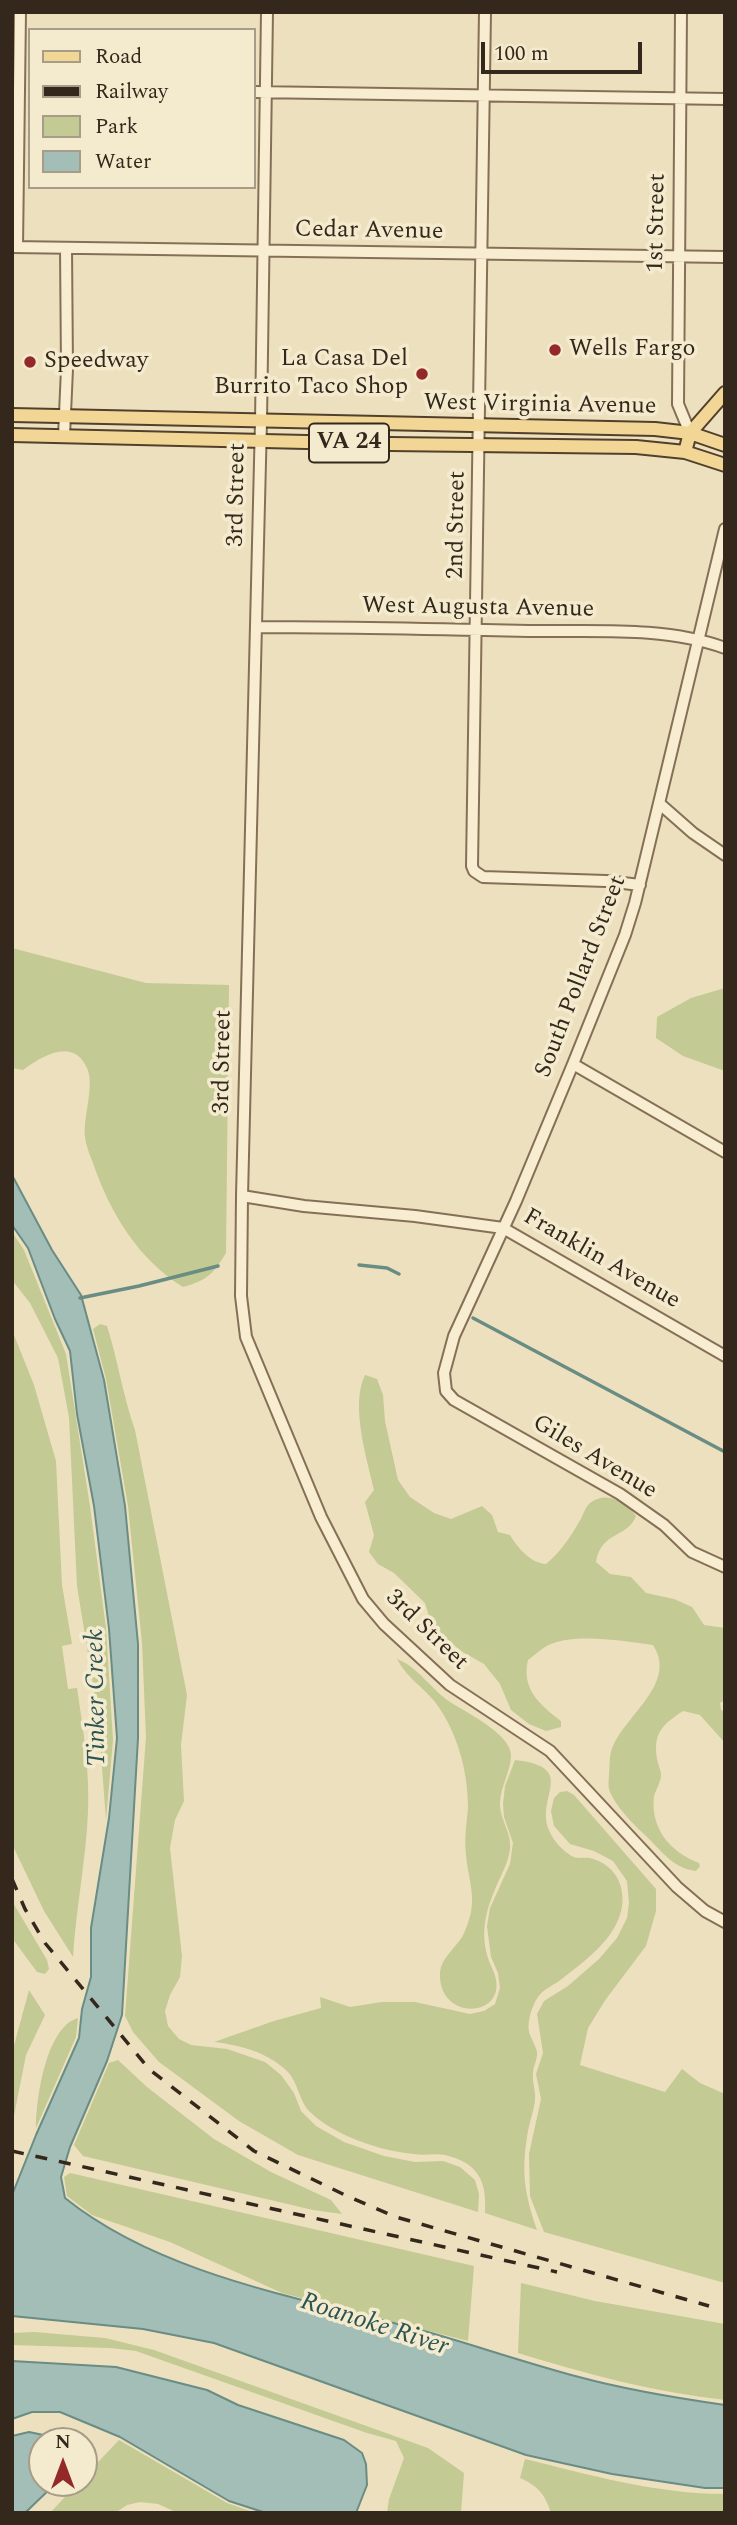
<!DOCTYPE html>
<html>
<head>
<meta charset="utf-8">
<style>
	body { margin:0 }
	#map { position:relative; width:737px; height:2525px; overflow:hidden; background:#ede0be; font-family:Spectral,serif }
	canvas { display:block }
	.frame { position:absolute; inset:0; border:14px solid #34281c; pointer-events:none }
	.legend { position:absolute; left:28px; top:28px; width:228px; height:161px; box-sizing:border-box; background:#f4eace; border:2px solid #a79c87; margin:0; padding:9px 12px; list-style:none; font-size:21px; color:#34281c }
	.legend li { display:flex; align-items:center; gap:14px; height:35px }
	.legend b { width:35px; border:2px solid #a79c87 }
	.north { position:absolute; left:28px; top:2427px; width:70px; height:70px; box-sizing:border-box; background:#f4eace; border:2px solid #a79c87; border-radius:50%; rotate:0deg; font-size:19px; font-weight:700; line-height:28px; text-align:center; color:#34281c }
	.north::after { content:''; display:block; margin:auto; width:24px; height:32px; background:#932a29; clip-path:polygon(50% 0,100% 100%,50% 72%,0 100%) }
	.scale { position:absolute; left:481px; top:42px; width:161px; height:32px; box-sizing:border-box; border:4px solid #34281c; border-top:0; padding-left:9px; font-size:21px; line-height:24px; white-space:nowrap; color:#34281c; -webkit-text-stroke:5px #f4eace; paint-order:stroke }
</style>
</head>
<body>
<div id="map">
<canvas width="737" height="2525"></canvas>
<div class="frame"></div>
<ul class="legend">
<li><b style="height:9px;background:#f1d696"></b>Road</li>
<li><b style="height:9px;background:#34281c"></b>Railway</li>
<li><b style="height:19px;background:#c3ca93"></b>Park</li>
<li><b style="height:19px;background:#a2beb7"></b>Water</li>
</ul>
<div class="north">N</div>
<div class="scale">100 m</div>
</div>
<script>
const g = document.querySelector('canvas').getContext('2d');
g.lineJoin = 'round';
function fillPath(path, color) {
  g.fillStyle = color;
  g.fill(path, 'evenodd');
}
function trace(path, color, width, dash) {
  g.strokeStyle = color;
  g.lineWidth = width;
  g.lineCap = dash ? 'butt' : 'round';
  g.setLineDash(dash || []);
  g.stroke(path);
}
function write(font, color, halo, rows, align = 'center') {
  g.font = font + ' Spectral,serif';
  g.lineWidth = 7;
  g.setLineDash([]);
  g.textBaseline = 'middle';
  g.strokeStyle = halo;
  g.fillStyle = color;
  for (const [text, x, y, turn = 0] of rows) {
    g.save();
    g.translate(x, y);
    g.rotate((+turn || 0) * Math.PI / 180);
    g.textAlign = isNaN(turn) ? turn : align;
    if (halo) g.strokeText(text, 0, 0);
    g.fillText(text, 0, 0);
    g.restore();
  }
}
const green = new Path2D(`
	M12 948 146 983 229 985 226 1253C213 1274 208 1280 183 1287 138 1259 110 1213 93 1163 90 1155 86 1146 85 1137 83 1116 95 1086 87 1068 73 1037 42 1056 23 1070L12 1068Z
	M725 988V1071L683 1056 656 1038 657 1017 691 998Z
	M12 1232 24 1250 66 1354 90 1506 106 1628 113 1740 106 1820 98 1715 77 1586 69 1417 58 1358 30 1303 12 1280Z
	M100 1324 107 1326C118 1361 123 1396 135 1430L187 1695 181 1745 184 1801 175 1820 170 1848 182 1956 180 1977 170 1995 165 2011 168 2026 179 2039 191 2045 227 2049 265 2062 281 2075 294 2093 301 2111 316 2126 344 2142 384 2156 415 2162 443 2161 460 2167 475 2180 479 2194 478 2212 298 2155 239 2121 159 2062 133 2032 125 2016 146 1737 142 1643 128 1506 106 1379 93 1329Z
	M12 1330 34 1385 56 1461 62 1585 72 1644 62 1646 68 1689 77 1688C83 1728 90 1771 88 1812 86 1860 76 1908 73 1957L44 1911 12 1844Z
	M365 1375 377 1379 383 1395 385 1421 398 1480 410 1497 434 1513 451 1519 482 1506 492 1515 498 1532 510 1535C518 1548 530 1563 546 1564 560 1552 570 1538 579 1522 583 1516 585 1507 590 1503 607 1490 626 1502 636 1516 628 1538 601 1531 596 1562L610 1574 631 1577 646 1593 674 1599 692 1607 704 1625 725 1628V1700L720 1703 721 1710 725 1712V1743L700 1715 683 1711C662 1725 653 1733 657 1759 658 1764 661 1771 661 1775 661 1782 656 1789 654 1796 650 1828 670 1852 699 1863L700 1866 696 1871C672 1868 662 1851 645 1835 634 1825 614 1805 609 1789 608 1785 609 1778 609 1774 610 1767 609 1759 611 1752 621 1717 679 1685 653 1645 626 1641 576 1633 551 1644 543 1647 535 1655 528 1660 521 1689 540 1705 561 1721V1727L546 1731 529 1724 511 1710 500 1684 484 1664 461 1651 432 1626 425 1603 394 1573 378 1564 369 1552 374 1535 365 1502 374 1490C367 1459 350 1405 365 1375Z
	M397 1659C418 1667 431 1689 450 1702 465 1712 512 1734 511 1756 511 1770 501 1786 500 1802 499 1817 509 1828 510 1843 511 1855 505 1867 500 1878 486 1908 477 1936 492 1968 516 2018 437 2025 440 1972 441 1959 455 1948 462 1937 466 1930 469 1920 471 1912 475 1892 467 1873 466 1854 464 1838 467 1822 468 1807 468 1771 457 1731 435 1702 422 1686 407 1678 397 1659Z
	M515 1760C579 1767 535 1797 549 1830 552 1839 564 1853 574 1857 578 1859 585 1857 590 1858 603 1861 616 1871 620 1884 633 1925 592 1956 563 1978 556 1984 543 1989 538 1997 532 2005 527 2022 529 2032 531 2039 536 2046 537 2052 538 2059 533 2066 533 2073 532 2082 536 2091 535 2100 534 2110 530 2121 528 2131 521 2171 524 2192 537 2230L485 2213C487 2182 479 2163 445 2155 435 2153 424 2156 414 2154 391 2152 367 2145 347 2136 334 2130 317 2120 307 2109 299 2098 297 2081 287 2071 267 2052 240 2045 214 2042L274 2021 321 2008 320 1997 350 2007 382 2002H415L470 2014 484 2011 495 2004 500 1988 498 1973 491 1957 487 1926 490 1908 510 1864 513 1843 504 1817 503 1804 505 1786Z
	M567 1791 574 1795 656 1889V1911L646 1946 606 1999 588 2028 580 2065 665 2092 682 2069 700 2083 725 2094V2283L544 2232 530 2196 529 2154 541 2099 536 2074 543 2053 537 2014 544 2001 568 1986 599 1959 617 1938 627 1918 629 1903 627 1881 613 1861 594 1851 570 1844 554 1826 551 1811 554 1798 560 1792Z
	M12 1901 47 1960 49 1969 45 1974 37 1972 12 1938Z
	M29 1990 45 2015 26 2055 12 2126V2053Z
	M78 2018 76 2037 36 2128C36 2099 46 2027 78 2018Z
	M118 2060 147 2087 214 2139 271 2172 331 2200 342 2214 313 2210 83 2156 74 2145 109 2063Z
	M70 2173 474 2266 468 2341 282 2293 170 2242 92 2215 67 2196 64 2177Z
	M521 2283 595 2301 725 2324V2400C654 2392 586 2374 518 2353Z
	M34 2332 105 2338 154 2350 428 2448 464 2473 461 2513H387L389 2499 404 2458 396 2441 367 2433 136 2351 110 2348 12 2345V2333Z
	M119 2440 227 2503 256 2513H178L158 2504 140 2502 127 2505 115 2513H50L78 2483H84V2477Z
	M525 2459C590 2475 657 2494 725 2494V2513H551C545 2494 538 2486 520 2478Z`);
const water = new Path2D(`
	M12 1175 52 1250 81 1295 104 1380 125 1506 138 1644V1738L122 2015 107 2061 70 2147 61 2177 65 2198C162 2276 303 2298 421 2330 474 2345 526 2363 579 2377 627 2390 676 2398 725 2405V2488H705L612 2474 526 2455 214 2343 143 2329 12 2316V2195L36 2135 79 2038 82 2009 91 1977V1928L109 1818 117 1738 109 1629 94 1506 77 1414 70 1351 55 1319 28 1248 12 1225Z
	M12 2361 116 2367 207 2390 238 2405 344 2440 362 2453 366 2464 367 2485 356 2513H266L229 2501 120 2437 60 2412H32L12 2419Z
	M29 2432 53 2437 59 2441H42V2483H56L25 2513H12V2436Z`);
const stream = new Path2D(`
	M359 1265 387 1268 399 1274
	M80 1298 139 1286 218 1266
	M473 1318 725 1452`);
const minor = new Path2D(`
	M267 12 261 421 242 1196 241 1296 246 1337 321 1517 363 1599 384 1624 450 1685 550 1751 677 1887 705 1911 725 1922
	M485 12 472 866 474 871 483 877 606 881 640 885
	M681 12 678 404 690 433
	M254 92 725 99
	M12 247 725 257
	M17 247 20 12
	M64 436 67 369 66 248
	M725 529 635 903 625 935 573 1064 516 1201 454 1336 444 1373 446 1391 454 1400 620 1494 664 1525 692 1552 725 1567
	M256 627C347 627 438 629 529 631 592 632 665 626 725 648
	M660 804 693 833 725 855
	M573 1064 725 1152
	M242 1196 304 1206 415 1216 503 1228 725 1356`);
const major = new Path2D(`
	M12 415 655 429 690 433 725 445
	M12 435 390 444 636 447 685 452 725 465
	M685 452 690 433 725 393`);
const rail = new Path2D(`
	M12 1879 25 1909 45 1943 149 2069 254 2151 345 2195 396 2217 709 2306
	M12 2151 557 2272`);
const markers = [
	[555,350,7,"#932a29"],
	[30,362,7,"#932a29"],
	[422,374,7,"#932a29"]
];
const shields = [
	[349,443,80]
];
const shieldNames = [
	["VA 24",349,443]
];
const streetNames = [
	["1st Street",658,223,-89],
	["Cedar Avenue",369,232,1],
	["West Virginia Avenue",540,406,1],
	["3rd Street",238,495,-89],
	["2nd Street",458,525,-89],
	["West Augusta Avenue",478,609,1],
	["South Pollard Street",582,977,-69],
	["3rd Street",224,1062,-89],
	["Franklin Avenue",601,1260,30],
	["Giles Avenue",594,1458,31],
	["3rd Street",426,1631,44]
];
const poiNames = [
	["Wells Fargo",569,350],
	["La Casa Del",408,360,"right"],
	["Burrito Taco Shop",408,388,"right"],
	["Speedway",44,362]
];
const waterNames = [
	["Tinker Creek",98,1698,-91],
	["Roanoke River",374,2326,18]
];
fillPath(green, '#c3ca93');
fillPath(water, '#a2beb7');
trace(water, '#698c84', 2);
trace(stream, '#698c84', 3.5);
trace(minor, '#857057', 14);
trace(major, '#523f2c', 16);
trace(minor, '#f8edd1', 10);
trace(major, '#f1d696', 12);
trace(rail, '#34281c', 3.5, [12, 12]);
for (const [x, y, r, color] of markers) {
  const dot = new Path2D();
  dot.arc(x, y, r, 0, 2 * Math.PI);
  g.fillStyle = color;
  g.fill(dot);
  trace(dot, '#f4eace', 2.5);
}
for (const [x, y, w] of shields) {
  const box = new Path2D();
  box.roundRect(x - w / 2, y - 19.5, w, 39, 5);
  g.fillStyle = '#f4eace';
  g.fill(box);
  trace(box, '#34281c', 2);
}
write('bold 23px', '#34281c', null, shieldNames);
write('24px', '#34281c', '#f4eace', streetNames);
write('24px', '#34281c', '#f4eace', poiNames, 'left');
write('italic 26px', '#2b5452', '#f4eace', waterNames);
</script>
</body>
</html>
